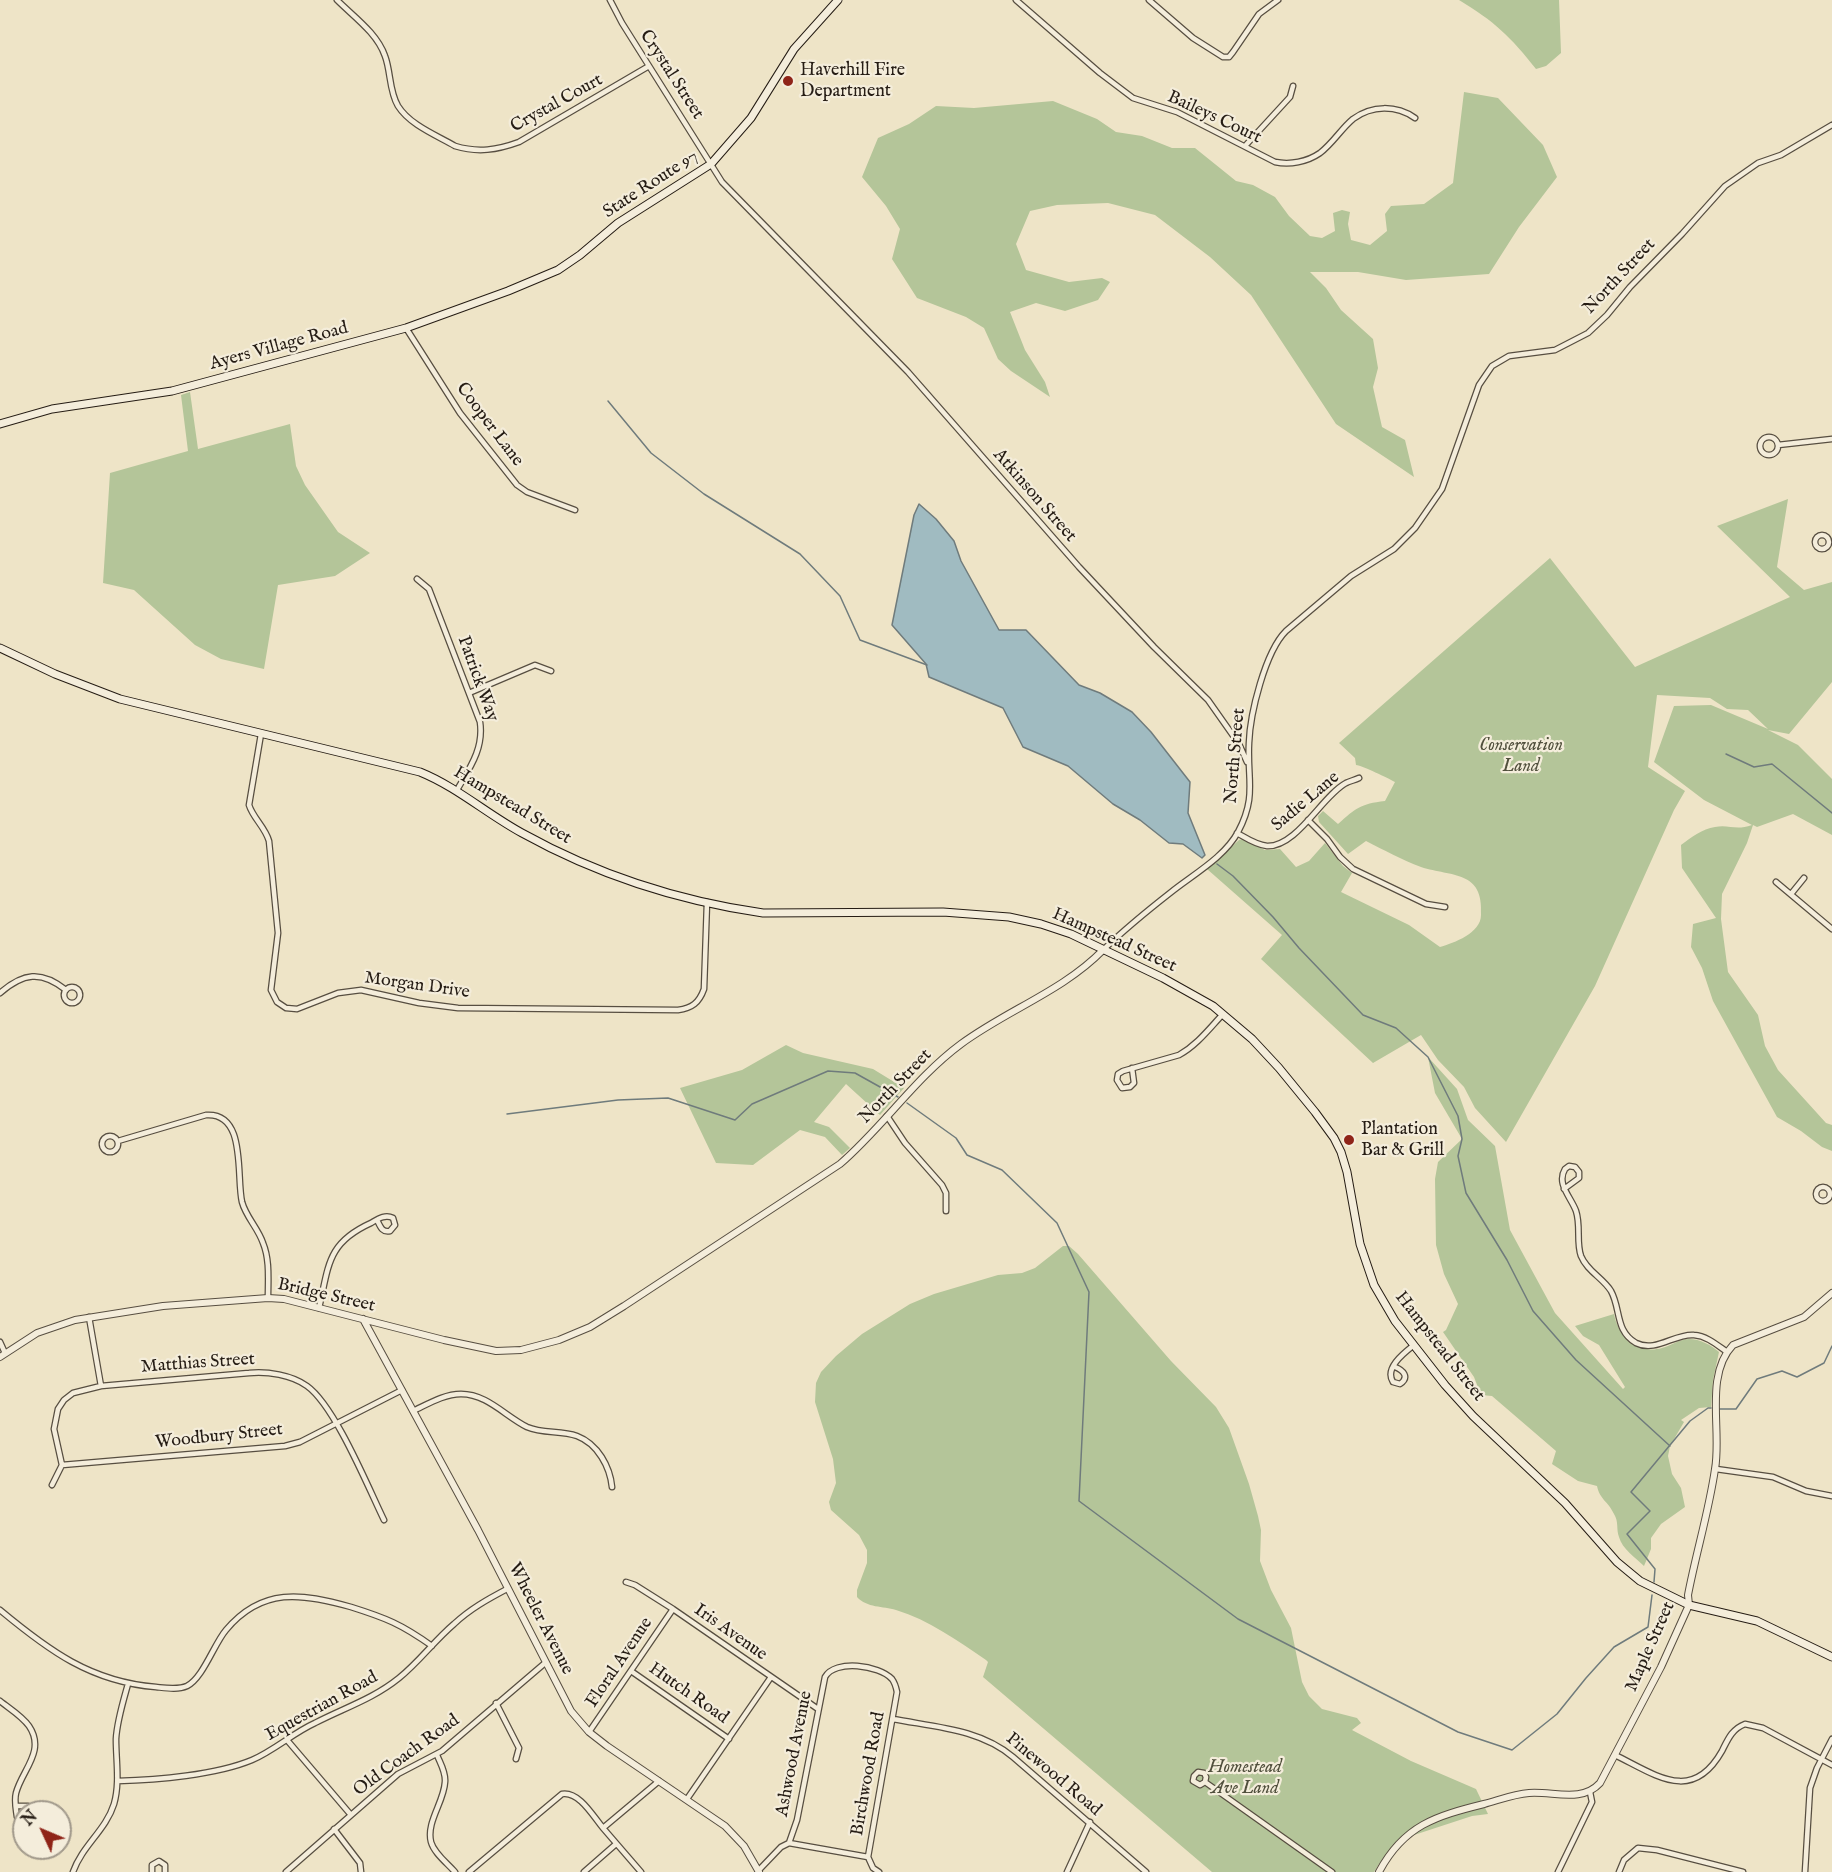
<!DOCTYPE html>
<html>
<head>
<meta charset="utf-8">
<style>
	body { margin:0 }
	#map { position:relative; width:1832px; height:1872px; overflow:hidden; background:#eee4c7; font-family:"IM FELL English",serif }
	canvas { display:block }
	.north { position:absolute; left:12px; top:1800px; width:60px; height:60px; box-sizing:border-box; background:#f4eddb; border:2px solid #a1998b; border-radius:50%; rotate:314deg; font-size:16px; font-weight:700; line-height:24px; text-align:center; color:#251c14 }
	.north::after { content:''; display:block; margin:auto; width:21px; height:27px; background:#8f2418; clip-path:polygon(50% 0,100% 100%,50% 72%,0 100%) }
</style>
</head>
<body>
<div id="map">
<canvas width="1832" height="1872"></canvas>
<div class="north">N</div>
</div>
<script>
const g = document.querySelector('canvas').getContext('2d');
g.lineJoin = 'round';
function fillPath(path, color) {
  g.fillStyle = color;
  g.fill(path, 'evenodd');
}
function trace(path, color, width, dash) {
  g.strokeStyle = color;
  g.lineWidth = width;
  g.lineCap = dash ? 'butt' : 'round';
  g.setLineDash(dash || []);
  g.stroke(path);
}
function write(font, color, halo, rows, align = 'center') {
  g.font = font + ' "IM FELL English",serif';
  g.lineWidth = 4.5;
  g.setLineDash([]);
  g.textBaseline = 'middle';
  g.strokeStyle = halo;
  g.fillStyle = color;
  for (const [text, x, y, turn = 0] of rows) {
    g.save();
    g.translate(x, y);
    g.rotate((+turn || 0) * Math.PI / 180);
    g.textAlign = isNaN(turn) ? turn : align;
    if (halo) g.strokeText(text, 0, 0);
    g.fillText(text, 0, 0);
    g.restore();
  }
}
const green = new Path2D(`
	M1459 0H1559L1561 53 1546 66 1536 69C1511 37 1494 21 1459 0Z
	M1464 92 1498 98 1543 145 1557 177 1519 227 1489 274 1406 280 1358 272H1310L1326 288 1341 310 1373 339 1378 368 1373 387 1382 427 1405 440 1414 477 1336 424 1251 295 1210 257 1155 215 1108 203 1057 205 1030 211 1016 244 1026 270 1069 282 1102 278 1110 282 1098 300 1065 311 1036 303 1010 312 1025 350 1045 382 1050 397 1011 371 998 359 984 328 966 317 917 298 892 259 900 229 886 206 862 177 878 138 909 124 936 106 974 108 1053 101 1097 119 1116 132 1142 136 1172 148H1195L1236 181 1253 185 1275 197 1289 216 1310 236 1322 238 1335 231 1333 213 1342 210 1350 212 1348 224 1351 240 1370 245 1387 231 1385 214 1391 206 1424 204 1453 183Z
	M190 392 198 449 290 424 296 466 305 485 338 532 370 553 335 576 278 585 264 669 221 659 195 645 134 590 103 583 110 473 188 451 181 395Z
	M1788 499 1777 567 1804 590 1832 582V682L1789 734 1768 730 1798 745 1832 779V835L1793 814 1757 827 1753 825 1747 843 1722 894 1721 919 1728 972 1758 1015 1765 1046 1778 1070 1826 1123 1832 1125V1151L1822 1147 1801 1131 1777 1117 1713 1001 1702 968 1691 947 1693 924 1716 918 1682 868 1681 845C1692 837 1702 829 1715 827 1729 824 1735 831 1752 825L1704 800 1654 762 1674 706 1711 705 1768 729 1748 710 1727 709 1710 698 1657 695 1648 767 1685 791 1674 810 1595 986 1506 1142 1475 1108 1464 1087 1438 1060 1421 1035 1373 1063 1261 959 1282 935 1207 869 1239 840 1242 839 1265 850 1280 849 1296 867 1309 861 1325 843 1343 866 1352 873 1341 892 1409 925 1440 947C1454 943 1481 933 1481 915 1484 870 1452 877 1421 867 1402 860 1384 850 1366 841L1348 854 1319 822 1318 816 1323 811 1338 824C1356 808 1360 804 1385 801L1395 782C1388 778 1363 766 1356 765L1355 758 1339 743 1550 558 1635 667 1790 597 1717 526Z
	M786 1045 803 1053 873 1069 904 1088 880 1115 846 1084 814 1122 829 1127 850 1148 842 1155 825 1137 800 1130 753 1165 716 1163 680 1088 742 1070Z
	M1428 1057 1457 1089 1468 1120 1495 1146 1510 1230 1555 1313 1623 1389 1625 1387 1599 1345 1583 1336 1575 1326 1614 1314C1618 1336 1638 1355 1662 1348 1671 1346 1679 1339 1689 1339 1700 1339 1711 1345 1719 1352L1713 1380 1711 1407 1699 1408 1681 1420 1684 1422 1670 1446 1668 1456 1672 1474 1681 1488 1685 1507 1661 1524 1651 1538V1549L1644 1566C1636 1558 1622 1549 1619 1537 1616 1529 1619 1522 1614 1514 1608 1501 1600 1500 1597 1486L1578 1481 1552 1464 1556 1451 1492 1396 1481 1395 1474 1377 1443 1332 1446 1330 1458 1304 1444 1274 1436 1245 1435 1179 1438 1162 1462 1139 1435 1093Z
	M1063 1246H1069L1078 1254 1171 1361 1216 1407 1229 1428 1249 1484 1258 1516 1261 1530 1260 1561 1271 1590 1291 1628 1302 1682 1309 1696 1322 1709 1357 1718 1361 1723 1352 1730 1411 1761 1476 1789 1488 1814 1472 1816 1411 1836 1379 1864 1374 1872H1212L983 1677 988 1662 986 1660C958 1641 929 1620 896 1610 883 1606 867 1608 857 1597V1590L867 1563V1550L859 1535 831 1510 829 1502 836 1483 833 1459 815 1402 816 1383 821 1372 836 1356 862 1334 910 1304 934 1294 998 1275 1022 1273 1035 1268Z`);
const water = new Path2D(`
	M919 504 936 519 954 541 961 561 999 630H1026L1079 685 1100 693 1132 712 1151 732 1190 782 1188 813 1205 855 1202 858 1183 844 1169 843 1140 820 1113 804 1068 766 1023 747 1003 708 929 677 926 664 892 625 914 515Z`);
const stream = new Path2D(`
	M608 401 651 453 704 494 800 554 840 596 860 640 927 665
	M1726 754 1754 767 1772 764 1832 813
	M1217 864 1233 876 1273 917 1299 948 1363 1015 1396 1028 1428 1057 1458 1116 1462 1139 1458 1156 1466 1193 1507 1260 1533 1311 1576 1360 1670 1446
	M907 1103 956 1138 967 1155 1002 1170 1057 1223 1089 1292 1079 1501 1238 1619 1458 1732 1512 1750 1557 1714 1586 1678 1614 1647 1648 1627 1652 1595
	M507 1114 618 1100 668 1098 735 1120 752 1104 828 1071 855 1073 898 1097
	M1720 1409H1736L1757 1379 1782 1371 1797 1377 1824 1363 1832 1346
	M1654 1582 1655 1569 1627 1534 1650 1511 1631 1492 1690 1421 1708 1408H1711`);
const minor = new Path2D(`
	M337 0C354 17 377 33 385 56 391 72 389 91 398 106 410 125 436 135 455 146 478 153 497 150 519 142L649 66
	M610 0 622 23 722 182 908 372 1079 567 1154 647 1208 700 1239 744 1247 762
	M1016 0 1100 73 1133 98 1177 112 1275 162C1290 165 1307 162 1320 153 1333 143 1341 129 1353 119 1372 105 1396 105 1415 118
	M1149 0 1193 38 1223 57H1229L1233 52 1259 14 1278 0
	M1245 146 1290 97 1293 86
	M406 328 460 413 517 485 527 492 575 510
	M1760 446a9 9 0 1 1 18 0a9 9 0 1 1-18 0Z
	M1778 445 1832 439
	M1815 542a7 7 0 1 1 14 0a7 7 0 1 1-14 0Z
	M417 579 429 589 480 722C484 749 469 769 457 790
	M469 693 535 665 551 671
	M261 734 249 805C253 818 265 827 269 841L278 933 271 990 277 1002 286 1008 297 1009 338 993 361 990 419 1003 458 1008 678 1010C692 1008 699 1003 704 989L707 902
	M1308 820 1327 839 1340 857 1353 869 1426 904 1445 907
	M1237 833C1246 838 1256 845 1267 846 1297 847 1322 796 1346 783 1350 781 1355 780 1359 778
	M1776 882 1832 929
	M1791 894 1804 878
	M1103 950C1124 930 1147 911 1170 893 1192 875 1224 858 1238 832 1257 796 1247 780 1249 743 1250 714 1265 652 1286 631L1351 576 1394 549 1415 528 1442 489 1479 385 1492 366 1509 356 1555 350 1588 333 1607 315 1630 287 1682 234 1725 186 1758 163 1781 155 1832 125
	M64 995a8 8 0 1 1 16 0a8 8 0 1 1-16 0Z
	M0 993C23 973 41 970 66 990
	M1132 1068 1134 1083 1130 1087 1122 1088 1117 1080 1118 1074 1123 1071 1179 1055C1197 1045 1209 1029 1223 1014
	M887 1116 905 1143 942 1185 946 1193V1211
	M102 1144a8 8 0 1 1 16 0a8 8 0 1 1-16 0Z
	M118 1141 206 1115C247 1112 236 1176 242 1202 246 1217 258 1228 263 1243 270 1260 268 1280 268 1298
	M1816 1194a7 7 0 1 1 14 0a7 7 0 1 1-14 0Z
	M1564 1189 1579 1178V1172L1575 1167 1569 1166 1565 1169C1556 1184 1571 1197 1576 1211 1581 1226 1576 1242 1581 1256 1587 1271 1603 1278 1611 1291 1621 1309 1615 1331 1636 1343 1656 1353 1675 1333 1694 1335 1707 1336 1717 1345 1727 1352
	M319 1308C329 1265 327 1243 371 1223 378 1219 385 1214 393 1218L395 1225 390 1231C382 1233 380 1226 377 1220
	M89 1317 101 1386
	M0 1342 5 1353
	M1395 1367C1403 1370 1410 1377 1400 1384L1393 1382C1384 1368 1404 1353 1414 1345
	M413 1411C428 1404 444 1394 461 1394 487 1394 505 1416 527 1427 543 1434 561 1430 577 1436 598 1444 610 1467 612 1487
	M62 1465 285 1446 300 1442 402 1390
	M1716 1469 1773 1477 1806 1491 1832 1496
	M52 1485 62 1465 54 1429 58 1409 64 1400 73 1393 101 1386 249 1373C267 1371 292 1375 307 1386 335 1406 368 1487 384 1520
	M626 1582 635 1585 673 1609 818 1709
	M0 1610C48 1650 91 1682 156 1687 166 1688 178 1690 187 1686 203 1678 214 1644 226 1630 262 1587 302 1593 351 1607 386 1618 401 1624 432 1646
	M631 1671 729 1739
	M0 1701C10 1709 22 1716 29 1726 46 1751 22 1770 16 1793 14 1801 16 1809 17 1817L24 1822
	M496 1703 519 1748 516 1759
	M893 1719C935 1727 980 1729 1013 1757L1146 1872
	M589 1732 673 1609
	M287 1740 351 1815
	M437 1755C440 1763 446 1772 445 1782 444 1802 426 1822 431 1842 434 1853 447 1863 455 1872
	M1615 1755C1656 1775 1692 1804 1722 1751 1728 1739 1732 1729 1745 1724L1763 1728 1832 1765
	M118 1781C157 1780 216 1775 252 1760 275 1750 293 1733 315 1723 344 1708 373 1699 399 1678 419 1662 434 1641 454 1624 470 1609 488 1599 507 1589
	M1205 1782 1200 1785 1193 1781 1194 1776 1198 1772 1204 1773 1206 1777 1205 1782 1332 1872
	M687 1799 771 1677
	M16 1806H28L33 1812
	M603 1828 641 1872
	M334 1829 360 1863 361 1872
	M789 1843 797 1820 825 1677C835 1659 879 1665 892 1679 895 1683 896 1687 897 1692L868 1857
	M868 1857 873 1868 879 1872
	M758 1871 781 1847 789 1843 868 1857
	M73 1872C82 1846 106 1830 114 1804 120 1783 116 1761 116 1739 117 1721 123 1702 128 1684
	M152 1872V1865L159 1861 165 1865V1872
	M286 1872 398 1774 442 1751 545 1663
	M469 1872 562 1794C579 1791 593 1816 603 1828L659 1781
	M584 1872 616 1844
	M1067 1872 1090 1822
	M1558 1872 1592 1802 1590 1792
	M1619 1872 1624 1860 1638 1848 1657 1850 1743 1872
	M1805 1872 1810 1788 1817 1768 1832 1739`);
const tertiary = new Path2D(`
	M363 1319 478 1530 571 1711 589 1732 607 1746 725 1826 744 1846 759 1872
	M0 1357 37 1333 75 1320 163 1306 268 1298 284 1299 444 1340 496 1351 521 1350 559 1340 590 1327 624 1306 840 1164C883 1127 915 1078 961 1044 1007 1010 1063 991 1103 950
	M1379 1872C1404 1825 1436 1816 1484 1804 1499 1800 1514 1794 1529 1793 1553 1791 1582 1803 1600 1783L1661 1667 1689 1605 1688 1595C1696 1553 1709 1511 1715 1469 1722 1431 1704 1375 1733 1345L1804 1317 1832 1293`);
const secondary = new Path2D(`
	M0 424 52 409 172 391 406 328 508 291 558 270 580 255 618 223 711 164 751 118 794 49 838 0
	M0 648 55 674 120 699 420 772C457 787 487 814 522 833 596 874 679 901 763 913L943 912 1009 917 1041 924 1071 934 1163 978 1213 1006 1252 1039 1279 1068 1315 1112 1334 1138 1341 1152 1347 1172 1360 1244 1374 1285 1395 1321 1445 1385 1473 1416 1565 1503 1617 1562 1640 1581 1689 1605 1757 1621 1832 1657`);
const markers = [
	[788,81,6,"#8f2418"],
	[1349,1140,6,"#8f2418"]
];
const poiNames = [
	["Haverhill Fire",800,71],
	["Department",800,92],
	["Plantation",1361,1130],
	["Bar & Grill",1361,1151]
];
const streetNames = [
	["Crystal Street",671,75,57],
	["Crystal Court",557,104,-29],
	["Baileys Court",1214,118,25],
	["State Route 97",651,185,-33],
	["North Street",1620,277,-47],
	["Ayers Village Road",279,347,-15],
	["Cooper Lane",489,425,53],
	["Atkinson Street",1034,496,49],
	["Patrick Way",477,679,70],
	["North Street",1236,756,-85],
	["Sadie Lane",1306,802,-40],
	["Hampstead Street",512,806,31],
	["Hampstead Street",1114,941,24],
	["Morgan Drive",417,986,8],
	["North Street",896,1087,-46],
	["Bridge Street",326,1296,13],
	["Hampstead Street",1439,1347,52],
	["Matthias Street",198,1364,-4],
	["Woodbury Street",219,1437,-6],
	["Wheeler Avenue",540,1619,63],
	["Iris Avenue",730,1633,35],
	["Maple Street",1651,1647,-66],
	["Floral Avenue",620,1663,-56],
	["Hutch Road",688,1694,35],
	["Equestrian Road",322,1707,-29],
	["Ashwood Avenue",795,1754,-79],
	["Old Coach Road",407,1756,-36],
	["Birchwood Road",869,1774,-80],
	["Pinewood Road",1053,1775,40]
];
const parkNames = [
	["Conservation",1521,746],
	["Land",1521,767],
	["Homestead",1245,1768],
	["Ave Land",1245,1789]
];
fillPath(green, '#b4c599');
fillPath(water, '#a0bbc1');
trace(water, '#6f7b7c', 1.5);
trace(stream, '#6f7b7c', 1.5);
trace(minor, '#574e41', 7);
trace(tertiary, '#574e41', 8);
trace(secondary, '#251c14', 9);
trace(minor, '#f4eddb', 4.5);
trace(tertiary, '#f4eddb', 6);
trace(secondary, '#f4eddb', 7);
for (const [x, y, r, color] of markers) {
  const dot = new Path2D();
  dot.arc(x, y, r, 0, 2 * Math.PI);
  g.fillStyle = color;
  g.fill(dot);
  trace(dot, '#f4eddb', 2);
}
write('18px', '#251c14', '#f4eddb', poiNames, 'left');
write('18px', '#251c14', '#f4eddb', streetNames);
write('italic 18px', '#504f3c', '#f4eddb', parkNames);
</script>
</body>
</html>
